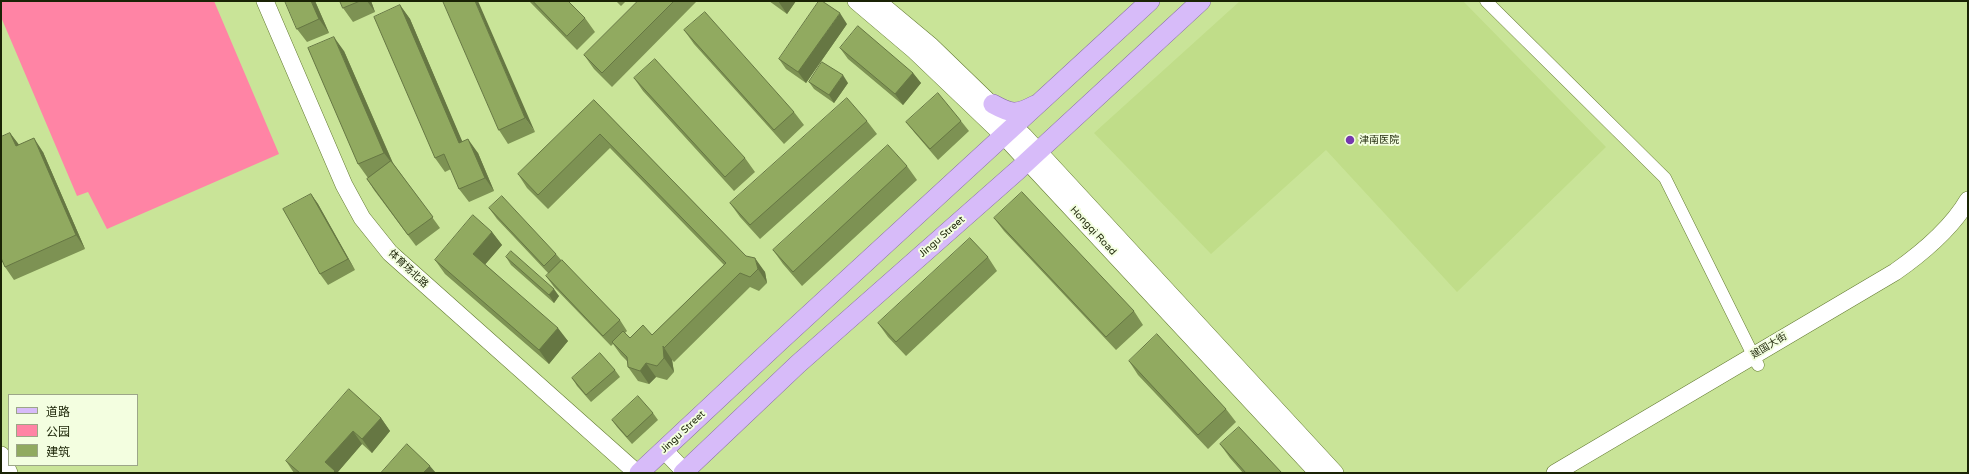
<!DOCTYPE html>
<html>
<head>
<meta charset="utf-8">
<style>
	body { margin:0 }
	#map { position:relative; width:1969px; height:474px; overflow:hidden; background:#c9e498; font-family:"Varela Round","Noto Sans SC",sans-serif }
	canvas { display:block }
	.frame { position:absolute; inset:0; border:2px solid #1a2305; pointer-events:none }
	.legend { position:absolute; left:8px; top:394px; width:130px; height:72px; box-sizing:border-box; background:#f3fee0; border:1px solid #9ca688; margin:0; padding:5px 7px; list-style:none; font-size:12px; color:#1a2305 }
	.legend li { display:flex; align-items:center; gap:8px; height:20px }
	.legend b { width:20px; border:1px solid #9ca688 }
</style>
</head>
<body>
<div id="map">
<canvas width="1969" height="474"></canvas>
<div class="frame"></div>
<ul class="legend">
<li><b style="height:5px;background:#d7bbf9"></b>道路</li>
<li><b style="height:11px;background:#ff84a5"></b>公园</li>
<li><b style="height:11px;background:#91aa60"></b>建筑</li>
</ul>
</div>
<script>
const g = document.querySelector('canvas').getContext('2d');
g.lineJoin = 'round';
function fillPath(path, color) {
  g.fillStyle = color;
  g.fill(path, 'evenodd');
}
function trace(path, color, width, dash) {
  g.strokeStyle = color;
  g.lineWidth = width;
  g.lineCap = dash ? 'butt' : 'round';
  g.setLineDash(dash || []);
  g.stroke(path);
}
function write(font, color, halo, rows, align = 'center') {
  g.font = font + ' "Varela Round","Noto Sans SC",sans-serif';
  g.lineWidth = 4;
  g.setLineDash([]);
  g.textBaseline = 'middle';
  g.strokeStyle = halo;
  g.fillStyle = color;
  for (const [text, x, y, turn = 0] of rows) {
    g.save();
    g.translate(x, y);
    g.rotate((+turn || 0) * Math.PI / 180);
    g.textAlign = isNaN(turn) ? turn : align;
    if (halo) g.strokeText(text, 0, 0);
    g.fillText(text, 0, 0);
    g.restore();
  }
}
const built = new Path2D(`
	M1240 1H1463L1606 147 1457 292 1326 150 1211 254 1094 133Z`);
const green = new Path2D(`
	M1 1H214L279 154 107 229 88 192 77 196 1 17Z`);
const street = new Path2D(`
	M1486 1 1665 178 1758 365`);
const secondary = new Path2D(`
	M265 1 344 185 362 218 390 253 637 473
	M856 1 915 51 1004 136 1318 473
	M877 1 931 46 1024 136 1335 473
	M664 450 686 473
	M1 455 9 473
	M1555 473 1895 272C1922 253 1951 229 1968 200`);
const primary = new Path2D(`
	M993 104C1011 114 1016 115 1035 105
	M639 473 778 343 1150 1
	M683 473 798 364 1018 170 1201 1`);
const wall = new Path2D(`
	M315 1 329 33 307 42 297 29Z
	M340 1H371L375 12 353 22 343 8Z
	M443 1 535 132 508 144 499 130Z
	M529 1H568L585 18 595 32 577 50Z
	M616 1H626L621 6Z
	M638 1H697L612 87 594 69 584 55Z
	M769 1H796L787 14Z
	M400 5 410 19 462 142 478 153 494 191 469 202 459 189 451 169 445 172 435 158Z
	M847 24 806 83 786 69 779 59Z
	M684 30 794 112 804 125 784 144 694 44Z
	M840 48 913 73 921 83 903 105 848 59Z
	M344 51 393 163 440 228 416 246 374 190 367 179 368 178 358 164Z
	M634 78 745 158 755 172 734 191 643 91Z
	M809 82 848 83 834 103 814 89Z
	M594 100 746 256 765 272 767 283 759 291 750 287 674 362 672 360 674 372 667 380 656 377 649 384 638 381 628 367V362L621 355 613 344 611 346 554 287 546 276 549 274 497 219 489 208 556 254 562 261 620 320 627 331 625 333 630 338 652 335 724 265 610 148 548 209 527 188 518 174Z
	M867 121 877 134 760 239 740 217 730 203Z
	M961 121 969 131 938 160 914 132 906 122Z
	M10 133 19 145 43 152 85 249 14 280 5 267Z
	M907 166 917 180 802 286 783 264 773 250Z
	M311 194 318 204 355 270 328 285 320 274Z
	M994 218 1134 311 1143 325 1116 350 1004 231Z
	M492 232 502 245 485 264 568 341 549 364 445 274 435 260Z
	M506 257 559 296 554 303 511 265Z
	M988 257 997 271 906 356 888 337 878 323Z
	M1129 361 1226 409 1236 422 1208 449 1138 375Z
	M615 370 620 377 591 402 577 386 572 378Z
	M653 413 658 420 632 444 617 427 612 420Z
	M381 418 390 431 372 453 362 444 337 473H294L286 461Z
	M1220 444 1282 473H1243L1230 458Z`);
const shadedWall = new Path2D(`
	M311 1H315L329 33 319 19Z
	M367 1H371L375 12Z
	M475 1H478L535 132 525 118Z
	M778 1H796L787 14Z
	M400 5 410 19 469 157 459 143Z
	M840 13 847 24 806 83 798 72Z
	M334 37 344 51 394 166 384 153Z
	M913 73 921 83 903 105 895 94Z
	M843 75 848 83 834 103 829 95Z
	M10 133 20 146H16Z
	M34 138 43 152 85 249 76 235Z
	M468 139 478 153 494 191 485 178Z
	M311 194 318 204 355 270 348 259Z
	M492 232 502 245 483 267 473 254Z
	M755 258 765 272 767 283 758 269Z
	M554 289 559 296 554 303 549 295Z
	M558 328 568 341 549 364 539 350Z
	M663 346 672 360 674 372 664 358Z
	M646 363 656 377 649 384 640 371Z
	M381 418 390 431 372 453 362 439Z
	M353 431 362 444 337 473H333L325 462Z
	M430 466 436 473H423Z`);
const building = new Path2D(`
	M285 1H311L319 19 297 29Z
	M340 1H360L343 8Z
	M443 1H475L525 118 499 130Z
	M533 1H568L585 18 567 36Z
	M638 1H674L602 73 584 55Z
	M819 1H822L840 13 798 72 779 59Z
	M400 5 459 143 468 139 485 178 459 189 444 154 435 158 374 17Z
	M705 12 794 112 774 130 684 30Z
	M858 26 913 73 895 94 840 48Z
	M334 37 384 153 358 164 308 48Z
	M655 59 745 158 725 177 634 78Z
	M822 62 843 75 829 95 809 82Z
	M938 93 961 121 930 149 906 122Z
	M847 98 867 121 750 225 730 203Z
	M594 100 746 256 755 258 758 269 750 277 740 273 664 348 663 346 664 358 657 366 646 363 640 371 628 367 627 357 612 342 623 331 630 338 643 325 652 335 726 263 600 134 538 195 518 174Z
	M10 133 16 146 34 138 76 235 5 267 1 258V137Z
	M888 145 907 166 793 272 773 250Z
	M391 161 433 217 408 235 367 179Z
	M1022 192 1134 311 1106 337 994 218Z
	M311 194 348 259 320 274 283 209Z
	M502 196 556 254 544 266 489 208Z
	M473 215 492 232 473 254 558 328 539 350 435 260Z
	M970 238 988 257 896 342 878 323Z
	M511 251 554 289 549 295 506 257Z
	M562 260 620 320 603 336 546 276Z
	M1157 334 1226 409 1198 435 1129 361Z
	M600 353 615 370 586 395 572 378Z
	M349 389 381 418 362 439 353 431 325 462 335 471 333 473H300L286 461Z
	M638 396 653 413 627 437 612 420Z
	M1239 427 1282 473H1246L1220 444Z
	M407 444 430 466 423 473H381Z`);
const markers = [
	[1350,140,5,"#7538ae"]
];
const poiNames = [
	["津南医院",1359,140]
];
const streetNames = [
	["Hongqi Road",1093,231,47],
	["Jingu Street",942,237,-41],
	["体育场北路",408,269,43],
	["建国大街",1769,346,-31],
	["Jingu Street",683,432,-43]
];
fillPath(built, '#c0dd89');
fillPath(green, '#ff84a5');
trace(street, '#637a31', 13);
trace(secondary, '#637a31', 18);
trace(primary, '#8469a1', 20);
trace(street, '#fff', 12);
trace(secondary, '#fff', 17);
trace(primary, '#d7bbf9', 19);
fillPath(wall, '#7d9253');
fillPath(shadedWall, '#667743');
fillPath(building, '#91aa60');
trace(building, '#667743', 1);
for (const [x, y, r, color] of markers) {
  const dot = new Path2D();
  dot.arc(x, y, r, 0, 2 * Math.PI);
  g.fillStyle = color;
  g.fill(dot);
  trace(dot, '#f3fee0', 1.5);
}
write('10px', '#1a2305', '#f3fee0', poiNames, 'left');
write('10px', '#1a2305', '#f3fee0', streetNames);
</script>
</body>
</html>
